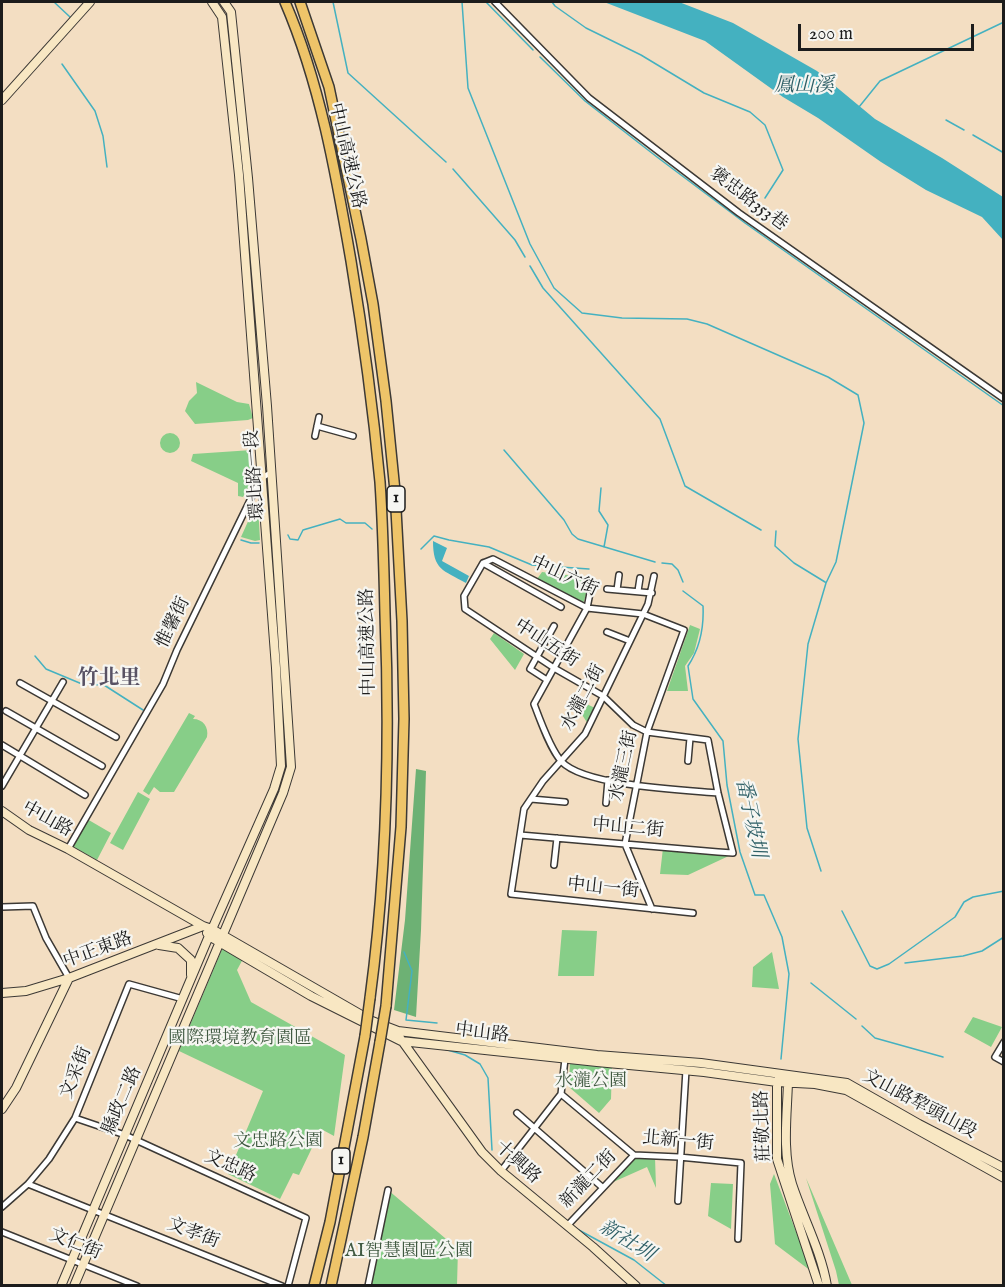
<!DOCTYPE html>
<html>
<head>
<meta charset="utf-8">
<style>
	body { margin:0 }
	#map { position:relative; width:1005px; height:1287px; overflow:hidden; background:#f3dec2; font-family:"IM FELL English",serif }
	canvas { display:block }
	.frame { position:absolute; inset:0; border:3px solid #1c1c1c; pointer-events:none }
	.scale { position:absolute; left:798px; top:24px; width:176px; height:27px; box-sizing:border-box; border:3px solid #1c1c1c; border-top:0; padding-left:8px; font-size:18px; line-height:21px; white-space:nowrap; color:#1c1c1c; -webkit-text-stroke:4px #f6f6f2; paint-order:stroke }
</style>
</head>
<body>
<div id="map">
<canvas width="1005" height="1287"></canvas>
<div class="frame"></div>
<div class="scale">200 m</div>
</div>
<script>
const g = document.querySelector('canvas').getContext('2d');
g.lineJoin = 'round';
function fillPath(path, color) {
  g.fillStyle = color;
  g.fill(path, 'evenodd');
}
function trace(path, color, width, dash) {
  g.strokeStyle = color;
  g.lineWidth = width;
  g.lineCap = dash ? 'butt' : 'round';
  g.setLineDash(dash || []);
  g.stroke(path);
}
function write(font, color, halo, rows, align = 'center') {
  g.font = font + ' "IM FELL English","Noto Serif TC",serif';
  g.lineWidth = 4.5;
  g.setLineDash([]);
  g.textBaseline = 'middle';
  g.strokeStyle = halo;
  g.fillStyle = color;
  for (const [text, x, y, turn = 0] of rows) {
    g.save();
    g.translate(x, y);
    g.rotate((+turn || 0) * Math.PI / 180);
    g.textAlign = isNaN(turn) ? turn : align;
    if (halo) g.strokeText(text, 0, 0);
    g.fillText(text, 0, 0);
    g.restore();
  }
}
const green = new Path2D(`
	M196 382 237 402 249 404 253 418 248 420 195 424 185 411 189 401 197 393Z
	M160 443a10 10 0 1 1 20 0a10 10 0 1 1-20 0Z
	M252 450 254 477 243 497 238 496V483L191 461 193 454Z
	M255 506H258L260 540 255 541 241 537Z
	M542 572 591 578 583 604 537 579Z
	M690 625 700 629 694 653 685 666 688 691H667Z
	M494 633 524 654 515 670 490 639Z
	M570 696 595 708 588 724Z
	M189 713 195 716 193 719C203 719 209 727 207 737L174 792H160L154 787 149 795 143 791Z
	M138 792 150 799 123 850 110 843Z
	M87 819 111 833 97 860 72 846Z
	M663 848 733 854 688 875 660 874Z
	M562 930 597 931 594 976H558Z
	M223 947 243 959 237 970 251 1002 345 1055 334 1136 321 1129 299 1175 293 1173 280 1199 228 1174 263 1091 179 1051Z
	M772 952 779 989 752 987 753 967Z
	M973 1017 1002 1027 991 1047 964 1032Z
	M570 1060 612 1066 611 1099 599 1113 569 1087Z
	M634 1155 655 1157 656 1188 647 1167 602 1187Z
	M774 1174 811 1271 775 1244 770 1184Z
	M806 1178 852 1285H839L836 1271Z
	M711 1183 733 1184 731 1229 708 1216Z
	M388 1190 458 1249 457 1285 368 1286Z`);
const forest = new Path2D(`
	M416 769 426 771 421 930 416 1017 394 1010 405 920Z`);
const water = new Path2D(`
	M604 2H679L733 23 817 71 875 119 942 158 1003 197V240L982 217 926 190 881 162 818 118 783 97 705 41Z
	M433 541 447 548 442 561 469 576 466 583C443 570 433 570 433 541Z`);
const stream = new Path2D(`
	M54 2 70 17
	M333 2 348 73 446 162
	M462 2 468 88 530 244 554 288 582 313 622 318 687 319 707 324 828 377 858 395 864 423 836 562 826 583 808 644 798 739 807 828 821 871
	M486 2 533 50
	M552 2 555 6 586 28 641 55 704 93 750 112 765 125 783 170 765 198
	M540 57 585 101 657 157 745 223 1004 406
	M62 64 95 111 103 136 107 167
	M859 107 880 81 1004 22
	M946 120 964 130
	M973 135 1004 153
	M453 169 515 240 525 257
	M530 266 543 288 660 419 685 486 761 530
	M504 450 564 520 572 534 578 539 655 562
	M601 488 599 511 608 525 604 547
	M776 531 775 546 794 563 825 582
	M288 535 290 539 298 540 303 530 340 519 346 523H365L372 529
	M241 540 251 543H259
	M421 549 434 536 449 540 489 547 532 565 589 569
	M662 563 672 564 678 570 683 582
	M683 591 703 606C704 627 700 648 688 666L693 699 723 741 727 785 740 852 755 895H764L782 937 789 974 781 1059
	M35 656 46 669 82 684 104 685 143 710
	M842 911 870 966 877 969 889 964 955 917 964 902 973 897 1004 891
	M404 952 412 971 406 1020 437 1023
	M905 963 963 956 982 951 1004 937
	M811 983 856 1019
	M862 1026 875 1038 943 1057
	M444 1049 465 1055 480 1064 488 1078 492 1150
	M577 1229 634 1260 667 1286`);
const street = new Path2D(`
	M495 2 589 98 739 213 1004 399
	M317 426 353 436
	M315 436 319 417
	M483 563 561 607
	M654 576 648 604 585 734 543 781 524 809 511 894 693 913
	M592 583 587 608 534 704C540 720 551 751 562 762 585 786 684 790 718 793
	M607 589 652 593
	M617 590 619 575
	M638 591 640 578
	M607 632 630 641
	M547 680 530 669 554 626
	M20 683 116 737
	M6 711 102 766
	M2 745 85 795
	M688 761 690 738
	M2 786 63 682
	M531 799 565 802
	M606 803 608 780
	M520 835 718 852 733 853 718 793 708 740 647 732 633 725 603 696 554 668 465 609 464 596 483 563 493 559 587 608 643 614 684 630 647 732 625 844 652 909
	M68 849 163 684 177 650 256 488 262 478 270 473
	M554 865 557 838
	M2 907 33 906 46 938 69 978
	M1004 1042 995 1057 1004 1062
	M561 1094 634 1155 679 1157 741 1163 738 1239
	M517 1113 602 1187
	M75 1118 125 1135 306 1218 288 1286
	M501 1171 561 1094 565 1059
	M28 1184 282 1286
	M678 1201 686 1070
	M2 1207 28 1184 49 1159 75 1118 129 984 183 999
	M567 1226 634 1155
	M2 1232 137 1286
	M368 1286 388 1190`);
const secondary = new Path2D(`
	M2 100 90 2
	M2 811 29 830 68 849 203 926 212 929 372 1021 398 1031 597 1055 701 1063 847 1083 919 1124 1004 1168
	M207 933 209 936 311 996 401 1041 597 1062 704 1072 777 1082 815 1084 846 1090 1004 1178
	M159 945 178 948 191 960V975
	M2 993 26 991 69 978 203 926
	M400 1038 482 1152 501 1171 593 1247 636 1286
	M780 1077 777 1082V1159L819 1286
	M786 1079 788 1082C787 1116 782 1151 792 1184 803 1218 821 1250 827 1286
	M2 1109 16 1088 69 978
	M61 1286 209 936 274 789 281 766 276 668 239 175 222 17 212 2
	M74 1286 283 793 291 767 267 406 248 178 231 12 224 2`);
const highway = new Path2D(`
	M285 2C320 83 336 174 351 261 363 334 373 408 380 482 383 526 384 570 385 614 390 741 387 871 370 998
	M300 2 329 87 361 239 373 304 386 401 395 491 402 621 404 719 401 827 386 1006
	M314 1286 330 1222 365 1036
	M331 1286 363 1137 380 1042`);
const highwayBridge = new Path2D(`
	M365 1036 370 998
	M380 1042 386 1006`);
const shields = [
	[396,499,18],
	[341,1161,18]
];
const shieldNames = [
	["1",396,499],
	["1",341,1161]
];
const streetNames = [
	["中山高速公路",346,156,77],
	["褒忠路353巷",748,200,37],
	["環北路一段",256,475,-94],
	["中山六街",564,577,25],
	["惟馨街",174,623,-64],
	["中山高速公路",369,642,-91],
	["中山五街",546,644,33],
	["水瀧二街",584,698,-62],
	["水瀧三街",625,766,-78],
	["中山路",47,820,29],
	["中山二街",628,829,5],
	["中山一街",603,889,6],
	["中正東路",98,951,-20],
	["中山路",482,1034,7],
	["文采街",77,1073,-68],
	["縣政二路",123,1101,-67],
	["文山路犂頭山段",919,1105,28],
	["莊敬北路",764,1126,-92],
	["北新一街",678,1142,5],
	["十興路",517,1163,42],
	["文忠路",230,1167,24],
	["新瀧二街",589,1180,-46],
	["文孝街",193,1234,21],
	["文仁街",75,1245,22]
];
const parkNames = [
	["國際環境教育園區",240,1039],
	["水瀧公園",591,1082],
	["文忠路公園",278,1142],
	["AI智慧園區公園",409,1252]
];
const waterNames = [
	["鳳山溪",804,87],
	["番子坡圳",749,818,78],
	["新社圳",626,1242,31]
];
const quarterNames = [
	["竹北里",109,680]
];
fillPath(green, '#87ce88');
fillPath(forest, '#6db174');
fillPath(water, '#44b1c0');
trace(stream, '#44b1c0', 1.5);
trace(street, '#3c3935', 8);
trace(secondary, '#3c3935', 10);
trace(highway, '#3c3935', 12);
trace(street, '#fff', 5);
trace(secondary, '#f8e7c3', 8);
trace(highway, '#eec469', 9);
trace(highwayBridge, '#3c3935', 12, []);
trace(highwayBridge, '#eec469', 9);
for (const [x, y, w] of shields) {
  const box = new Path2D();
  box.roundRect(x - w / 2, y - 13, w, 26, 4.5);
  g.fillStyle = '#f6f6f2';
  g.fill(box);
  trace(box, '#1c1c1c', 1.5);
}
write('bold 16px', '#1c1c1c', null, shieldNames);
write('18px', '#1c1c1c', '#f6f6f2', streetNames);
write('18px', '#415a42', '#f6f6f2', parkNames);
write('italic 20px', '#2e5f66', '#f6f6f2', waterNames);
write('bold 21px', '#585264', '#f6f6f2', quarterNames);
</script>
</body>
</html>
